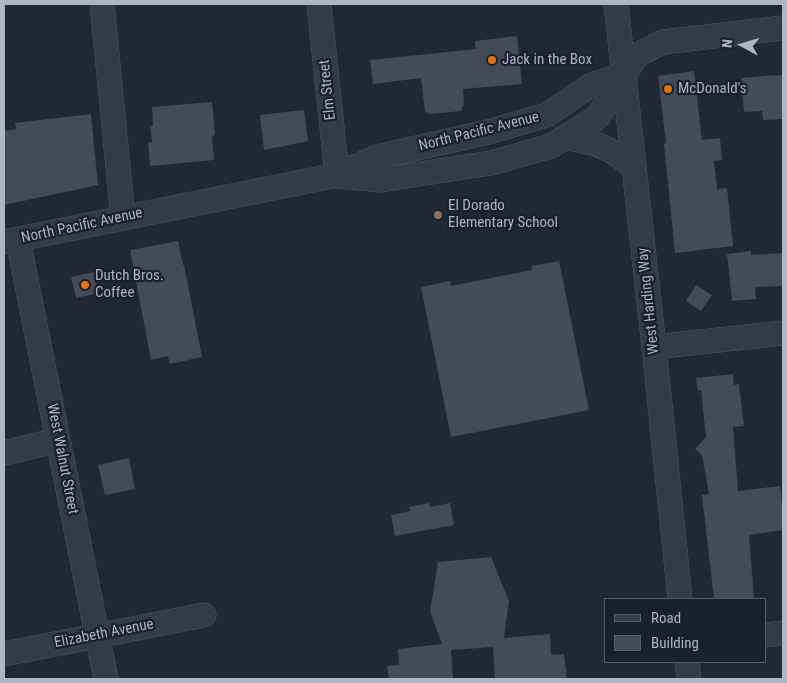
<!DOCTYPE html>
<html>
<head>
<meta charset="utf-8">
<style>
	body { margin:0 }
	#map { position:relative; width:787px; height:683px; overflow:hidden; background:#202836; font-family:"Roboto Condensed",sans-serif }
	canvas { display:block }
	.frame { position:absolute; inset:0; border:5px solid #aeb5c3; pointer-events:none }
	.legend { position:absolute; left:604px; top:598px; width:162px; height:65px; box-sizing:border-box; background:#191f2b; border:1px solid #555b68; margin:0; padding:6px 9px; list-style:none; font-size:15px; color:#aeb5c3 }
	.legend li { display:flex; align-items:center; gap:10px; height:25px }
	.legend b { width:25px; border:1px solid #555b68 }
	.north { position:absolute; left:717px; top:20px; width:50px; height:50px; -webkit-text-stroke:4px #191f2b; paint-order:stroke; rotate:276deg; font-size:14px; font-weight:700; line-height:20px; text-align:center; color:#aeb5c3 }
	.north::after { content:''; display:block; margin:auto; width:18px; height:22px; background:#aeb5c3; clip-path:polygon(50% 0,100% 100%,50% 72%,0 100%) }
</style>
</head>
<body>
<div id="map">
<canvas width="787" height="683"></canvas>
<div class="frame"></div>
<ul class="legend">
<li><b style="height:6px;background:#343a46"></b>Road</li>
<li><b style="height:14px;background:#414b5a"></b>Building</li>
</ul>
<div class="north">N</div>
</div>
<script>
const g = document.querySelector('canvas').getContext('2d');
g.lineJoin = 'round';
function fillPath(path, color) {
  g.fillStyle = color;
  g.fill(path, 'evenodd');
}
function trace(path, color, width, dash) {
  g.strokeStyle = color;
  g.lineWidth = width;
  g.lineCap = dash ? 'butt' : 'round';
  g.setLineDash(dash || []);
  g.stroke(path);
}
function write(font, color, halo, rows, align = 'center') {
  g.font = font + ' "Roboto Condensed",sans-serif';
  g.lineWidth = 4.5;
  g.setLineDash([]);
  g.textBaseline = 'middle';
  g.strokeStyle = halo;
  g.fillStyle = color;
  for (const [text, x, y, turn = 0] of rows) {
    g.save();
    g.translate(x, y);
    g.rotate((+turn || 0) * Math.PI / 180);
    g.textAlign = isNaN(turn) ? turn : align;
    if (halo) g.strokeText(text, 0, 0);
    g.fillText(text, 0, 0);
    g.restore();
  }
}
const building = new Path2D(`
	M517 36 522 84 463 89 464 104 461 111 430 114 425 112 421 78 373 84 370 60 476 49 475 41Z
	M694 71 702 140 720 138 722 160 714 161 717 189 727 188 733 246 675 253 664 144 666 143 658 76Z
	M775 75V76L783 75V119L763 120 762 111 744 112 741 78Z
	M212 102 215 135 212 136 214 160 150 166 148 143 152 142 150 126H153L152 107Z
	M304 110 308 141 264 150 260 115Z
	M91 114 98 185 4 205V131L16 129 15 123Z
	M178 241 183 265H184L202 357 170 364 168 356 151 360 130 250Z
	M751 251V255L783 253V286L755 287 756 299 732 301 727 254Z
	M559 261 589 410 451 437 421 287 450 281 451 286 532 270 531 266Z
	M94 272 98 293 76 298 71 277Z
	M696 285 712 295 701 311 686 301Z
	M733 374 734 385 739 384 744 426 733 427 738 491 780 486 783 517V530L749 535 754 599H714L702 495 709 494 702 455 695 449 706 437 701 390 698 391 696 378Z
	M129 458 135 489 105 495 98 465Z
	M429 503 430 507 450 503 454 525 395 536 391 515 410 511 409 507Z
	M491 557 509 601 504 638 550 634 551 655 564 654 567 679H495L493 647 451 650 453 679H389L387 666 399 665 398 649 442 644 430 611 438 562Z`);
const minor = new Path2D(`
	M102 4 123 218
	M319 4 337 175
	M616 4 654 347 680 599
	M565 137 596 144 613 152 633 166
	M339 176 380 180 491 163 551 146 598 117 623 75 639 54 663 42 783 28
	M18 240 106 679
	M4 242 337 175 377 157 488 132 547 115 591 85 623 75
	M654 347 783 333
	M4 453 58 440
	M766 635 783 633
	M4 654 204 615
	M687 662 689 679`);
const markers = [
	[492,60,5,"#e8710a"],
	[668,89,5,"#e8710a"],
	[438,215,5,"#8d6e63"],
	[85,285,5,"#e8710a"]
];
const poiNames = [
	["Jack in the Box",502,60],
	["McDonald's",678,89],
	["El Dorado",448,206],
	["Elementary School",448,223],
	["Dutch Bros.",95,276],
	["Coffee",95,293]
];
const streetNames = [
	["Elm Street",328,90,-96],
	["North Pacific Avenue",479,132,-14],
	["North Pacific Avenue",82,226,-12],
	["West Harding Way",649,301,-96],
	["West Walnut Street",62,459,79],
	["Elizabeth Avenue",104,634,-11]
];
fillPath(building, '#414b5a');
trace(minor, '#4e5561', 25);
trace(minor, '#343a46', 24);
for (const [x, y, r, color] of markers) {
  const dot = new Path2D();
  dot.arc(x, y, r, 0, 2 * Math.PI);
  g.fillStyle = color;
  g.fill(dot);
  trace(dot, '#191f2b', 2);
}
write('15px', '#aeb5c3', '#191f2b', poiNames, 'left');
write('15px', '#aeb5c3', '#191f2b', streetNames);
</script>
</body>
</html>
